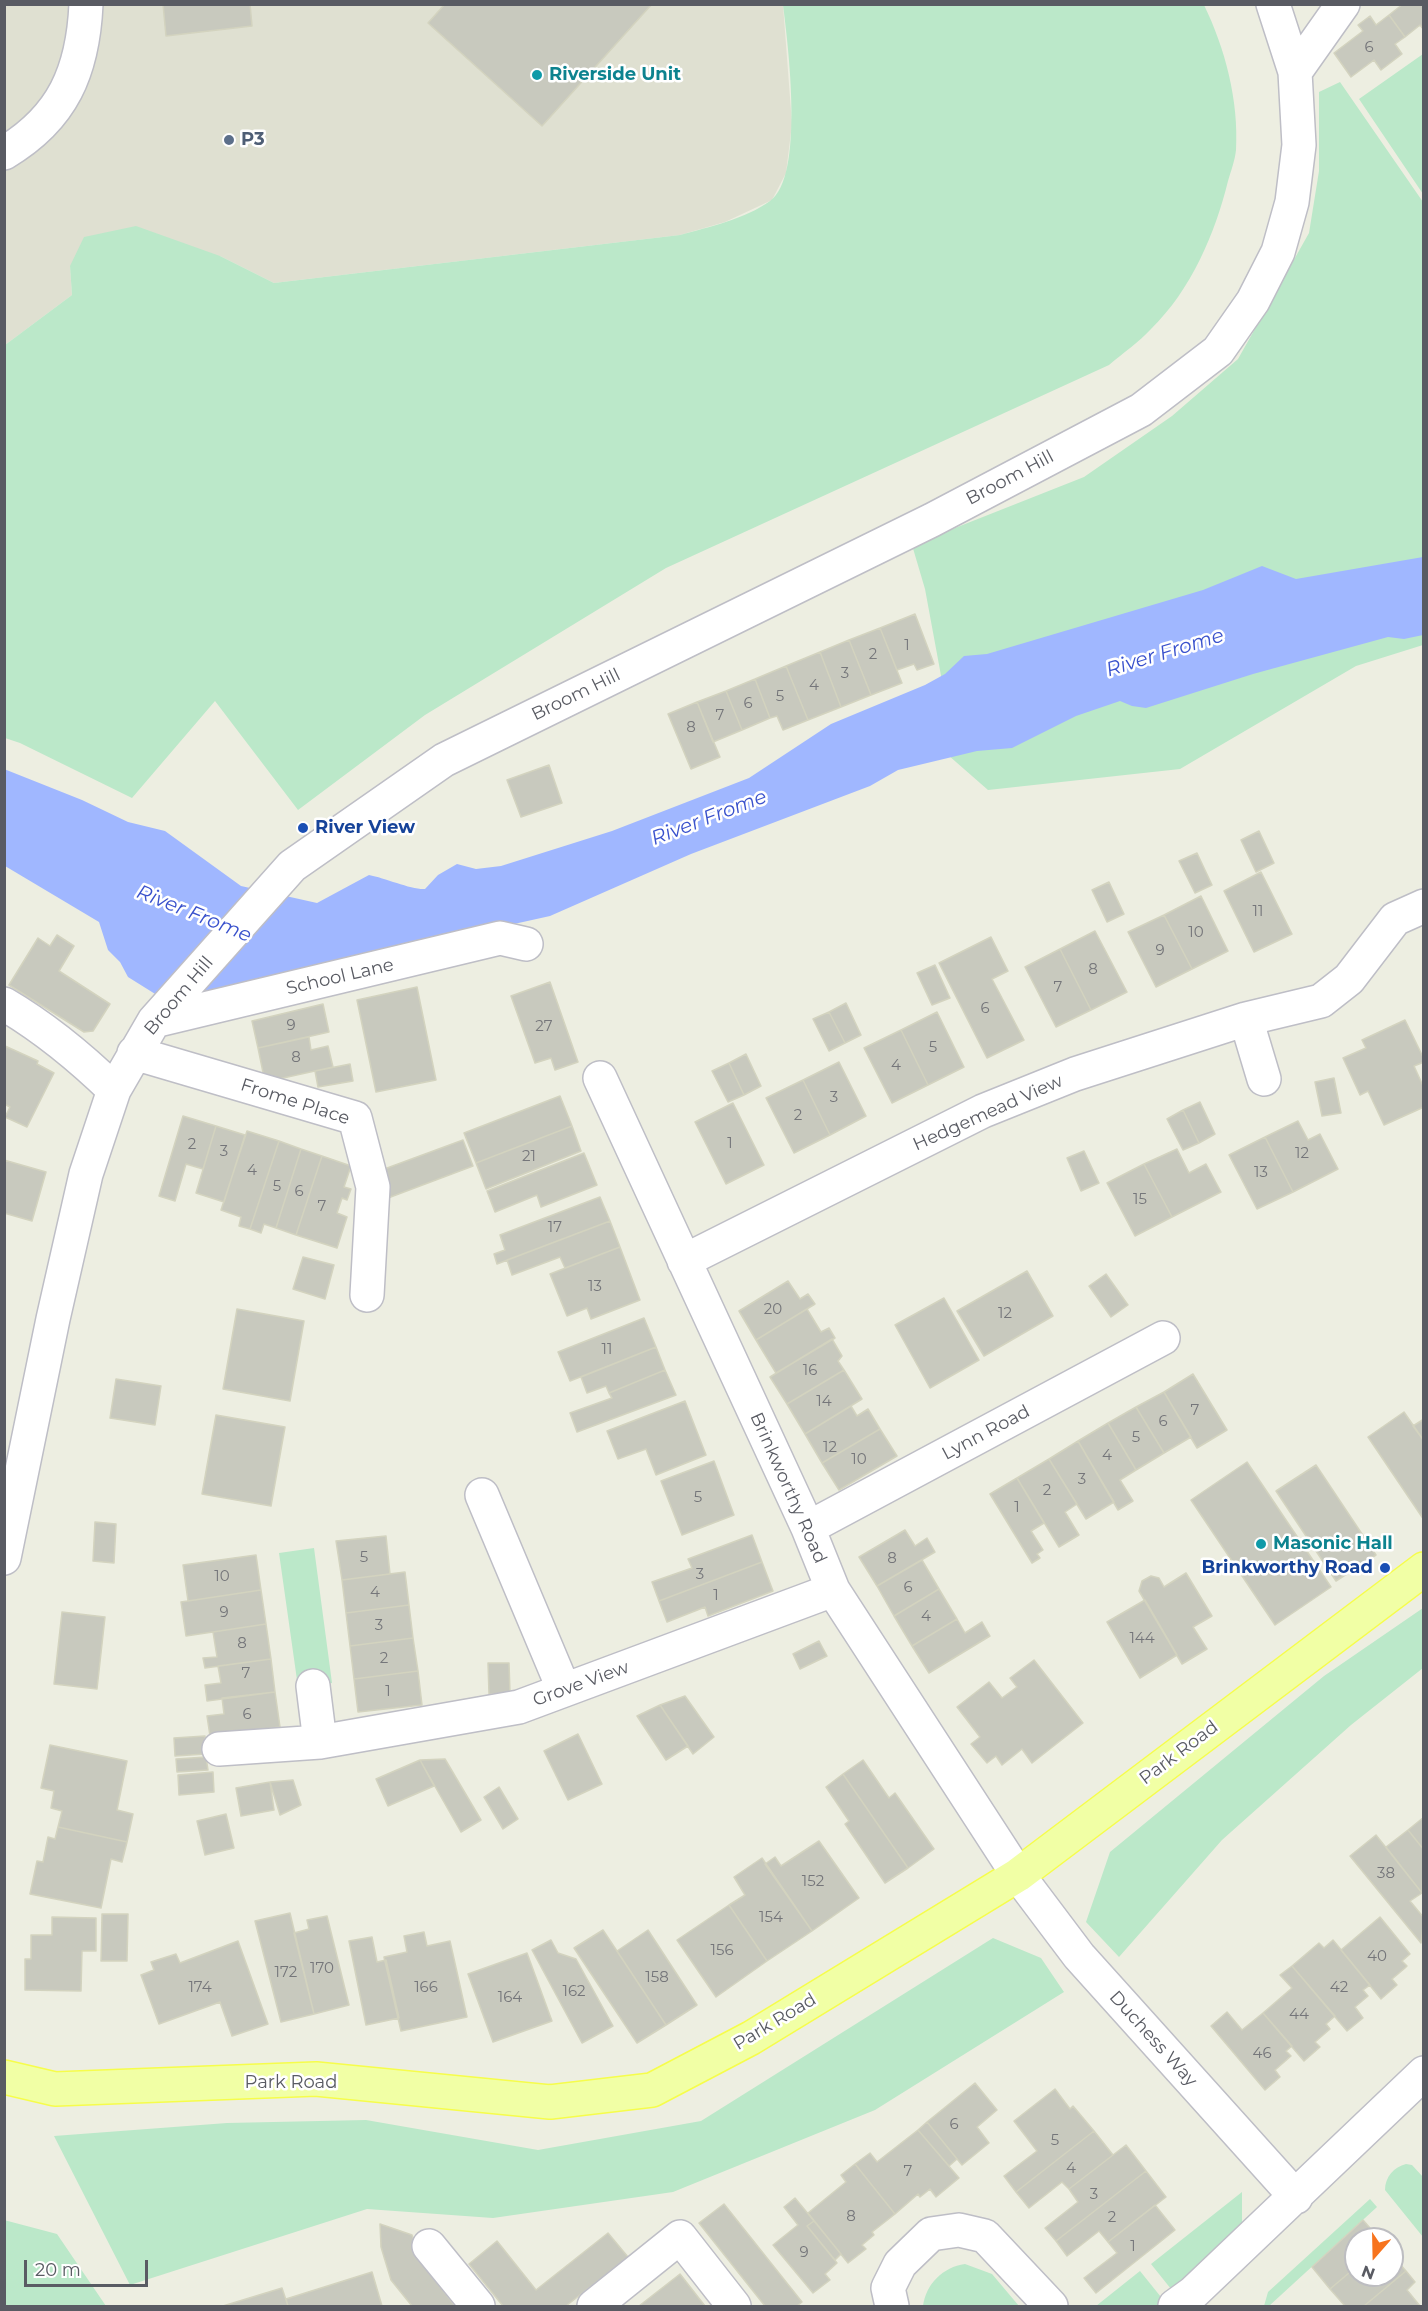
<!DOCTYPE html>
<html>
<head>
<meta charset="utf-8">
<style>
	body { margin:0 }
	#map { position:relative; width:1428px; height:2311px; overflow:hidden; background:#edeee1; font-family:Montserrat,sans-serif }
	canvas { display:block }
	.frame { position:absolute; inset:0; border:6px solid #595b63; pointer-events:none }
	.north { position:absolute; left:1344px; top:2227px; width:60px; height:60px; box-sizing:border-box; background:#fff; border:2px solid #bdbdc1; border-radius:50%; rotate:200deg; font-size:16px; font-weight:700; line-height:24px; text-align:center; color:#595b63 }
	.north::after { content:''; display:block; margin:auto; width:21px; height:27px; background:#f7741e; clip-path:polygon(50% 0,100% 100%,50% 72%,0 100%) }
	.scale { position:absolute; left:24px; top:2260px; width:124px; height:27px; box-sizing:border-box; border:3px solid #595b63; border-top:0; padding-left:8px; font-size:18px; line-height:21px; white-space:nowrap; color:#595b63; -webkit-text-stroke:4px #fff; paint-order:stroke }
</style>
</head>
<body>
<div id="map">
<canvas width="1428" height="2311"></canvas>
<div class="frame"></div>
<div class="north">N</div>
<div class="scale">20 m</div>
</div>
<script>
const g = document.querySelector('canvas').getContext('2d');
g.lineJoin = 'round';
function fillPath(path, color) {
  g.fillStyle = color;
  g.fill(path, 'evenodd');
}
function trace(path, color, width, dash) {
  g.strokeStyle = color;
  g.lineWidth = width;
  g.lineCap = dash ? 'butt' : 'round';
  g.setLineDash(dash || []);
  g.stroke(path);
}
function write(font, color, halo, rows, align = 'center') {
  g.font = font + ' Montserrat,sans-serif';
  g.lineWidth = 5;
  g.setLineDash([]);
  g.textBaseline = 'middle';
  g.strokeStyle = halo;
  g.fillStyle = color;
  for (const [text, x, y, turn = 0] of rows) {
    g.save();
    g.translate(x, y);
    g.rotate((+turn || 0) * Math.PI / 180);
    g.textAlign = isNaN(turn) ? turn : align;
    if (halo) g.strokeText(text, 0, 0);
    g.fillText(text, 0, 0);
    g.restore();
  }
}
const education = new Path2D(`
	M5 5H783L792 124 786 173 772 200 725 222 680 235 274 283 220 256 70 266 72 295 5 345Z`);
const green = new Path2D(`
	M783 5H1204C1225 48 1239 101 1236 150 1235 160 1231 171 1228 181 1215 234 1191 290 1151 329 1139 342 1123 353 1109 365L666 568 425 715 298 810 215 701 132 798 20 743 5 738V345L72 295 70 266 84 237 136 226 220 256 274 283 680 235C709 227 745 219 770 201 805 177 788 44 783 5Z
	M1423 54V194L1359 99Z
	M1340 82 1423 202V645L1356 666 1180 769 988 790 940 748 942 681 925 589 912 545 1084 477 1172 416 1238 359 1309 233 1319 171V92Z
	M314 1548 332 1683 298 1687 279 1553Z
	M1423 1608V1668L1351 1725 1222 1840 1119 1957 1086 1922 1110 1852 1324 1676Z
	M993 1938 1041 1958 1064 1992 875 2110 673 2192 493 2218 367 2209 130 2285 54 2136 227 2123 366 2120 538 2150 701 2121Z
	M1406 2164 1412 2165 1423 2177V2237L1385 2190C1385 2177 1394 2167 1406 2164Z
	M1242 2192V2224L1175 2294 1151 2264Z
	M1370 2199 1377 2207 1269 2306H1264L1268 2292Z
	M4 2220 57 2234 106 2306H5Z
	M965 2264 992 2274 1019 2306H923C926 2284 943 2267 965 2264Z
	M1140 2271 1165 2302 1159 2306H1096Z`);
const water = new Path2D(`
	M1423 557V635L1404 639 1388 637 1253 674 1146 708 1132 706 1120 701 1076 716 1012 748 977 751 898 770 870 786 691 854 550 916 194 995 160 997 128 977 120 962 108 950 99 922 5 866 4 769 82 800 128 822 165 831 241 886 317 903 369 875C385 878 412 890 425 889L438 875 457 864 476 869 501 866 612 831 749 778 831 724 925 685 945 674 964 656 987 654 1203 590 1262 566 1296 579Z`);
const building = new Path2D(`
	M163 4H250L252 26 166 36Z
	M445 4H652L542 126 428 23Z
	M1403 4H1424V30L1420 25 1405 37 1389 15Z
	M1389 15 1405 37 1395 44 1402 54 1381 70 1374 60 1351 77 1334 53 1363 31 1358 25 1370 16 1376 25Z
	M915 614 934 664 917 670 914 664 897 670 880 628Z
	M880 628 902 683 871 695 849 640Z
	M849 640 871 695 841 707 820 652Z
	M820 652 841 707 808 720 786 666Z
	M786 666 808 720 783 730 777 716 770 718 755 679Z
	M755 679 770 718 742 730 726 691Z
	M726 691 742 730 713 742 697 702Z
	M697 702 720 757 691 769 668 714Z
	M549 765 562 803 521 817 507 780Z
	M1259 831 1274 863 1256 872 1241 840Z
	M1197 853 1212 885 1195 893 1179 861Z
	M1261 872 1292 934 1254 952 1224 891Z
	M1109 882 1124 914 1107 922 1092 890Z
	M1201 896 1228 951 1192 969 1164 915Z
	M1164 915 1192 969 1156 987 1128 932Z
	M1095 931 1127 992 1091 1010 1060 949Z
	M57 935 74 946 59 971 110 1004 93 1031 84 1032 9 985 38 938 50 946Z
	M991 937 1008 971 992 979 1024 1040 987 1058 939 963Z
	M1060 949 1091 1010 1056 1027 1025 967Z
	M935 965 950 998 932 1005 917 973Z
	M550 982 578 1062 555 1070 551 1058 535 1063 511 996Z
	M417 987 436 1080 376 1092 357 1000Z
	M846 1003 861 1035 845 1043 829 1012Z
	M323 1004 329 1032 258 1048 252 1021Z
	M829 1012 845 1043 829 1051 813 1019Z
	M937 1012 964 1067 928 1085 901 1030Z
	M1405 1020 1424 1059V1062L1414 1066 1424 1088V1107L1384 1125 1368 1091 1360 1095 1343 1058 1366 1048 1362 1040Z
	M901 1030 928 1085 892 1103 864 1048Z
	M309 1037 311 1050 328 1046 333 1067 265 1082 258 1048Z
	M5 1046 38 1061 37 1064 54 1073 27 1127 5 1117 10 1107 4 1104Z
	M746 1054 761 1086 744 1095 729 1063Z
	M839 1062 866 1116 830 1135 803 1080Z
	M729 1063 744 1095 728 1102 712 1071Z
	M350 1064 353 1081 318 1087 315 1071Z
	M1334 1078 1341 1113 1322 1116 1315 1082Z
	M803 1080 830 1135 794 1153 766 1098Z
	M560 1096 572 1126 476 1163 464 1133Z
	M1200 1102 1215 1134 1199 1143 1183 1110Z
	M733 1103 764 1165 726 1184 695 1122Z
	M1183 1110 1199 1143 1183 1150 1167 1119Z
	M183 1116 216 1126 203 1169 186 1164 175 1201 159 1196Z
	M1298 1121 1308 1140 1320 1134 1338 1169 1293 1192 1265 1137Z
	M216 1126 245 1135 224 1202 196 1193Z
	M572 1126 581 1151 486 1189 476 1163Z
	M247 1131 279 1141 250 1229 239 1226 241 1217 221 1210Z
	M1265 1137 1293 1192 1257 1209 1229 1155Z
	M463 1140 473 1166 388 1198 379 1171Z
	M279 1141 301 1149 276 1228 264 1224 261 1233 250 1229Z
	M301 1149 322 1156 296 1235 276 1228Z
	M1177 1149 1189 1173 1206 1164 1221 1192 1172 1217 1144 1164Z
	M1084 1151 1099 1183 1081 1191 1067 1158Z
	M584 1153 597 1185 541 1207 537 1195 495 1212 487 1191Z
	M322 1156 351 1166 344 1187 351 1189 347 1200 342 1198 337 1213 347 1217 337 1248 296 1235Z
	M4 1160 46 1172 32 1221 4 1213Z
	M1144 1164 1172 1217 1135 1236 1107 1183Z
	M600 1197 610 1221 497 1264 494 1254 505 1250 500 1235Z
	M610 1221 620 1247 565 1268 560 1257 512 1275 507 1260Z
	M620 1247 640 1300 591 1319 587 1308 567 1316 550 1274Z
	M303 1257 334 1265 325 1299 293 1289Z
	M1027 1271 1053 1316 984 1356 957 1311Z
	M1106 1274 1128 1305 1111 1317 1089 1286Z
	M788 1281 800 1299 808 1294 815 1304 756 1340 739 1311Z
	M944 1298 979 1360 930 1388 895 1325Z
	M237 1309 304 1321 290 1401 223 1389Z
	M807 1309 821 1332 829 1328 835 1338 776 1373 756 1340Z
	M644 1318 656 1347 570 1381 558 1352Z
	M832 1339 842 1356 838 1361 844 1370 787 1404 770 1377Z
	M656 1347 665 1370 609 1393 606 1386 587 1393 581 1377Z
	M665 1370 676 1395 577 1432 570 1413 612 1398 609 1393Z
	M844 1370 862 1399 805 1434 787 1404Z
	M1193 1374 1227 1430 1197 1448 1164 1392Z
	M116 1379 161 1386 155 1425 110 1418Z
	M1164 1392 1191 1437 1164 1453 1136 1407Z
	M685 1401 706 1455 656 1475 646 1449 618 1459 607 1431Z
	M851 1406 857 1416 868 1409 880 1429 822 1463 805 1434Z
	M1136 1407 1164 1453 1136 1470 1108 1423Z
	M1404 1412 1424 1441V1520L1368 1437Z
	M216 1415 285 1427 271 1506 202 1494Z
	M1424 1419V1441L1413 1426Z
	M1108 1423 1136 1470 1120 1480 1133 1501 1118 1510 1078 1441Z
	M880 1429 897 1456 839 1490 822 1463Z
	M1078 1441 1114 1502 1086 1519 1049 1459Z
	M1049 1459 1077 1504 1065 1512 1079 1535 1059 1547 1017 1478Z
	M714 1461 734 1515 682 1535 661 1481Z
	M1247 1462 1331 1587 1275 1625 1191 1500Z
	M1316 1465 1376 1555 1336 1581 1276 1491Z
	M1017 1478 1044 1523 1031 1531 1043 1550 1037 1554 1040 1558 1032 1563 990 1494Z
	M95 1522 116 1524 114 1563 93 1561Z
	M905 1530 915 1546 927 1538 935 1552 877 1586 859 1557Z
	M752 1535 762 1562 659 1601 652 1582 692 1568 688 1559Z
	M386 1536 390 1574 342 1580 336 1541Z
	M256 1555 261 1590 188 1601 183 1565Z
	M922 1560 939 1589 894 1616 877 1586Z
	M762 1562 773 1591 708 1616 705 1607 667 1622 659 1601Z
	M405 1572 409 1605 346 1613 342 1580Z
	M1186 1573 1212 1616 1193 1627 1207 1649 1182 1664 1139 1591 1142 1581 1151 1576 1159 1578 1164 1587Z
	M939 1589 957 1619 912 1646 894 1616Z
	M261 1590 266 1624 186 1636 181 1602Z
	M1145 1600 1177 1655 1140 1678 1107 1622Z
	M409 1605 413 1638 350 1646 346 1613Z
	M62 1612 105 1617 97 1689 54 1684Z
	M957 1619 965 1633 982 1622 990 1636 929 1673 912 1646Z
	M266 1624 271 1659 205 1668 203 1658 217 1657 213 1632Z
	M413 1638 418 1671 354 1679 350 1646Z
	M819 1641 827 1656 800 1669 793 1654Z
	M271 1659 275 1692 207 1701 205 1685 221 1683 218 1666Z
	M1034 1660 1083 1723 1032 1763 1022 1749 1002 1765 996 1756 987 1763 971 1744 980 1737 957 1707 989 1682 1002 1698 1017 1687 1010 1678Z
	M488 1663H509L510 1693 489 1694Z
	M418 1671 422 1705 358 1712 354 1679Z
	M275 1692 280 1727 210 1736 207 1716 224 1714 222 1698Z
	M685 1696 714 1737 693 1754 660 1705Z
	M660 1705 688 1746 666 1760 637 1716Z
	M578 1734 602 1784 568 1800 544 1751Z
	M205 1736 206 1754 175 1756 174 1738Z
	M50 1745 127 1761 117 1810 133 1814 127 1842 58 1827 62 1811 51 1808 54 1791 41 1788Z
	M206 1757 208 1770 177 1772 176 1759Z
	M445 1759 481 1820 461 1832 420 1760Z
	M420 1760 434 1786 388 1806 376 1779Z
	M863 1760 889 1798 895 1793 934 1849 908 1868 843 1774Z
	M213 1772 214 1792 179 1795 178 1775Z
	M843 1774 908 1868 885 1883 845 1824 849 1821 826 1787Z
	M293 1780 301 1805 280 1815 270 1782Z
	M270 1782 274 1810 241 1816 236 1788Z
	M499 1787 518 1819 503 1829 484 1797Z
	M226 1814 234 1848 205 1855 197 1821Z
	M1424 1817V1850L1408 1830Z
	M58 1827 127 1842 122 1862 111 1859 101 1908 30 1894 37 1861 43 1862 48 1837 55 1839Z
	M1408 1830 1424 1850 1422 1893 1386 1847Z
	M1376 1835 1422 1893 1410 1901 1424 1918 1421 1943 1350 1856Z
	M819 1841 859 1898 812 1931 765 1864 775 1857 781 1866Z
	M762 1858 812 1931 767 1961 729 1905 745 1895 734 1877Z
	M729 1905 767 1961 716 1997 677 1940Z
	M290 1913 314 2014 281 2022 255 1921Z
	M102 1914H128L127 1961H101Z
	M327 1916 349 2005 314 2014 294 1933 309 1929 307 1920Z
	M52 1917 96 1918V1951H82L81 1991 25 1990V1959H31V1935H52Z
	M1380 1917 1410 1954 1402 1961 1407 1966 1405 1968 1392 1979 1397 1985 1381 1999 1341 1950Z
	M603 1930 666 2025 637 2043 574 1948Z
	M648 1930 697 2005 666 2025 617 1951Z
	M424 1932 427 1946 450 1941 467 2017 401 2031 384 1957 407 1952 404 1936Z
	M372 1937 377 1962 386 1960 399 2018 366 2025 349 1941Z
	M551 1940 558 1953 576 1959 613 2026 582 2043 532 1950Z
	M1333 1940 1370 1985 1363 1990 1368 1996 1355 2007 1363 2018 1347 2031 1292 1966 1319 1943 1324 1948Z
	M238 1941 268 2024 232 2036 220 2002 159 2024 141 1975 154 1970 151 1962 176 1954 180 1963Z
	M527 1953 552 2021 493 2042 468 1974Z
	M1292 1966 1335 2016 1326 2024 1330 2029 1315 2042 1320 2047 1304 2061 1263 2013 1292 1988 1280 1975Z
	M1227 2012 1242 2030 1263 2013 1292 2046 1286 2051 1291 2056 1275 2070 1280 2077 1265 2090 1211 2026Z
	M975 2083 997 2110 977 2127 989 2143 962 2165 927 2122Z
	M1055 2089 1070 2109 1073 2106 1094 2131 1016 2192 1004 2176 1037 2151 1014 2121Z
	M927 2122 957 2159 949 2166 918 2130Z
	M918 2130 959 2178 936 2197 930 2189 920 2197 918 2194 895 2214 855 2164 870 2153 877 2162Z
	M1094 2131 1113 2155 1069 2189 1062 2182 1029 2208 1016 2192Z
	M1126 2145 1146 2171 1056 2241 1045 2228 1078 2202 1069 2189Z
	M855 2164 895 2214 872 2232 874 2235 862 2245 866 2249 848 2263 808 2213 846 2182 841 2175Z
	M1146 2171 1166 2197 1108 2242 1099 2231 1067 2256 1056 2241Z
	M795 2198 814 2221 807 2226 837 2263 825 2274 830 2280 813 2293 773 2245 798 2225 784 2207Z
	M724 2204 802 2302 797 2306H765L699 2223Z
	M1155 2205 1175 2230 1096 2293 1084 2278 1117 2253 1108 2242Z
	M1363 2220 1376 2235 1371 2239H1356V2267L1330 2289 1312 2267Z
	M814 2221 841 2254 835 2260 807 2226Z
	M380 2224 412 2235 424 2266 455 2306H412L391 2280 381 2247Z
	M608 2233 628 2257 566 2306H503L469 2264 497 2241 536 2290Z
	M1399 2263 1406 2271 1364 2306H1345L1330 2289 1356 2267V2275H1392V2270Z
	M1406 2271 1415 2282 1407 2290 1420 2306H1364Z
	M372 2272 382 2306H288L286 2299Z
	M680 2274 705 2306H639Z
	M282 2288 288 2306H223Z`);
const minor = new Path2D(`
	M1295 72 1343 4
	M4 153C63 118 83 71 86 4
	M4 1004C45 1028 80 1057 114 1090
	M1246 1019 1264 1079
	M154 1021 500 938 526 944
	M134 1053 355 1118 373 1187 367 1295
	M600 1078 808 1528 833 1590 1018 1875 1079 1956 1296 2197
	M684 1261 983 1111 1075 1074 1246 1019 1321 1001 1349 979 1395 919 1424 906
	M482 1495 564 1690
	M808 1528 1163 1338
	M4 1558 53 1319 86 1174 114 1090 154 1021 292 866 444 760 932 520 1141 410 1218 351 1253 301 1278 252 1292 202 1299 145 1295 72 1273 4
	M313 1686 320 1742
	M219 1749 320 1742 519 1707 833 1590
	M429 2246 478 2306
	M594 2306 680 2237 734 2306
	M892 2306 888 2288 900 2264 931 2234 959 2230 985 2236 1051 2306
	M1175 2306 1193 2293 1424 2073`);
const major = new Path2D(`
	M4 2077 55 2089 316 2079 550 2102 652 2090 751 2038 1018 1875 1424 1569`);
const markers = [
	[537,75,6,"#0f9aa8"],
	[229,140,6,"#5c6f8a"],
	[303,828,6,"#1a4fb4"],
	[1261,1544,6,"#0f9aa8"],
	[1385,1568,6,"#1a4fb4"]
];
const numberNames = [
	["6",1369,48],
	["1",907,646],
	["2",873,655],
	["3",845,674],
	["4",814,686],
	["5",780,697],
	["6",748,704],
	["7",720,716],
	["8",691,728],
	["11",1258,912],
	["10",1196,933],
	["9",1160,951],
	["8",1093,970],
	["7",1058,988],
	["6",985,1009],
	["9",291,1026],
	["27",544,1027],
	["5",933,1048],
	["8",296,1058],
	["4",896,1066],
	["3",834,1098],
	["2",798,1116],
	["1",730,1144],
	["2",192,1145],
	["3",224,1152],
	["12",1302,1154],
	["21",529,1157],
	["4",252,1171],
	["13",1261,1173],
	["5",277,1187],
	["6",299,1192],
	["15",1140,1200],
	["7",322,1207],
	["17",555,1228],
	["13",595,1287],
	["20",773,1310],
	["12",1005,1314],
	["11",607,1350],
	["16",810,1371],
	["14",824,1402],
	["7",1195,1411],
	["6",1163,1422],
	["5",1136,1438],
	["12",830,1448],
	["4",1107,1456],
	["10",859,1460],
	["3",1082,1480],
	["2",1047,1491],
	["5",698,1498],
	["1",1017,1508],
	["5",364,1558],
	["8",892,1559],
	["3",700,1575],
	["10",222,1577],
	["6",908,1588],
	["4",375,1593],
	["1",716,1596],
	["9",224,1613],
	["4",926,1617],
	["3",379,1626],
	["144",1142,1639],
	["8",242,1644],
	["2",384,1659],
	["7",246,1674],
	["1",388,1692],
	["6",247,1715],
	["38",1386,1874],
	["152",813,1882],
	["154",771,1918],
	["156",722,1951],
	["40",1377,1957],
	["170",322,1969],
	["172",286,1973],
	["158",657,1978],
	["174",200,1988],
	["166",426,1988],
	["42",1339,1988],
	["162",574,1992],
	["164",510,1998],
	["44",1299,2015],
	["46",1262,2054],
	["6",954,2125],
	["5",1055,2141],
	["4",1071,2169],
	["7",908,2172],
	["3",1094,2195],
	["8",851,2217],
	["2",1112,2218],
	["1",1133,2247],
	["9",804,2253]
];
const cultureNames = [
	["Riverside Unit",549,75],
	["Masonic Hall",1273,1544]
];
const serviceNames = [
	["P3",241,140]
];
const streetNames = [
	["Broom Hill",1010,478,-28],
	["Broom Hill",576,695,-26],
	["School Lane",340,977,-13],
	["Broom Hill",179,996,-50],
	["Frome Place",295,1102,18],
	["Hedgemead View",988,1113,-24],
	["Lynn Road",986,1433,-28],
	["Brinkworthy Road",788,1488,66],
	["Grove View",581,1684,-20],
	["Park Road",1179,1753,-37],
	["Park Road",775,2022,-31],
	["Duchess Way",1153,2039,48],
	["Park Road",291,2083]
];
const transitNames = [
	["River View",315,828],
	["Brinkworthy Road",1373,1568,"right"]
];
const waterNames = [
	["River Frome",1165,653,-17],
	["River Frome",709,818,-21],
	["River Frome",194,914,22]
];
fillPath(education, '#dfe0d1');
fillPath(green, '#bbe8c9');
fillPath(water, '#a0b7ff');
fillPath(building, '#c8c9be');
trace(building, '#d3d3bf', 1.5);
trace(minor, '#bebec6', 36);
trace(major, '#f6fd4b', 36);
trace(minor, '#fff', 33);
trace(major, '#f1ffa5', 33);
for (const [x, y, r, color] of markers) {
  const dot = new Path2D();
  dot.arc(x, y, r, 0, 2 * Math.PI);
  g.fillStyle = color;
  g.fill(dot);
  trace(dot, '#fff', 2);
}
write('15px', '#75767a', null, numberNames);
write('bold 18px', '#0d838f', '#fff', cultureNames, 'left');
write('bold 18px', '#4e5e75', '#fff', serviceNames, 'left');
write('18px', '#595b63', '#fff', streetNames);
write('bold 18px', '#164399', '#fff', transitNames, 'left');
write('italic 20px', '#3951cc', '#fff', waterNames);
</script>
</body>
</html>
